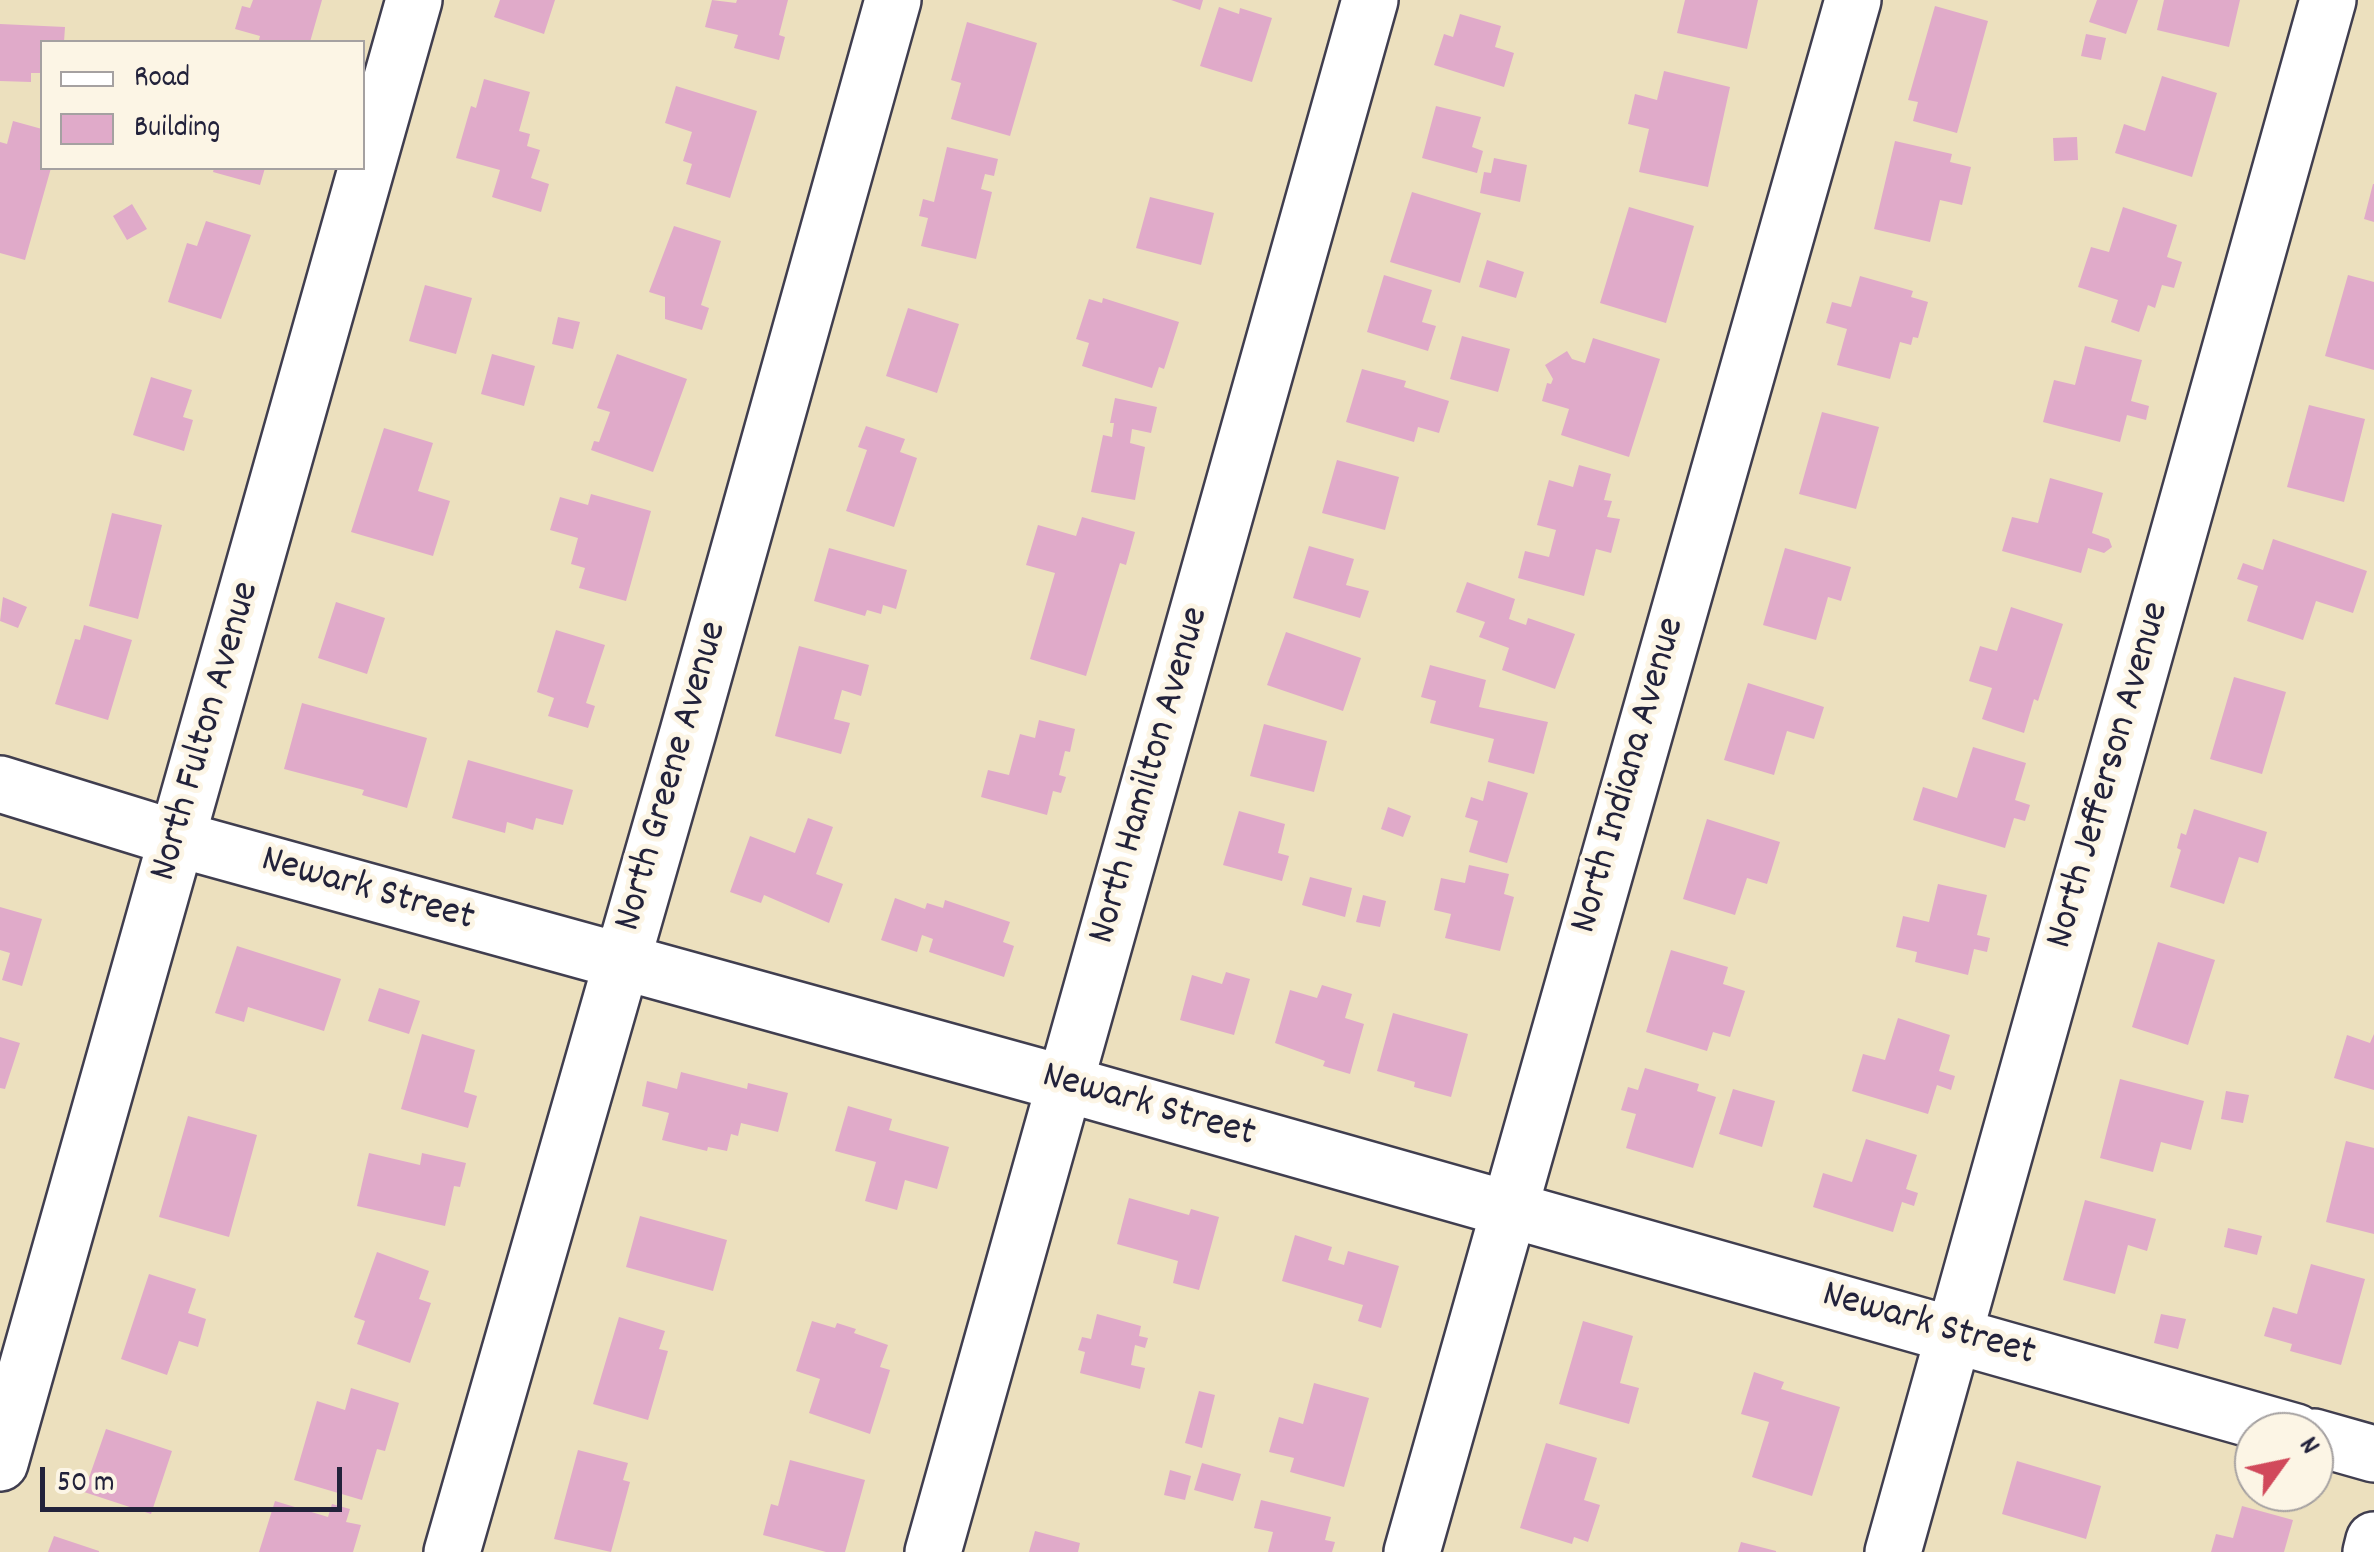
<!DOCTYPE html>
<html>
<head>
<meta charset="utf-8">
<style>
	body { margin:0 }
	#map { position:relative; width:2374px; height:1552px; overflow:hidden; background:#ece0be; font-family:Dekko,sans-serif }
	canvas { display:block }
	.legend { position:absolute; left:40px; top:40px; width:325px; height:130px; box-sizing:border-box; background:#fcf5e5; border:2px solid #a5a1a1; margin:0; padding:12px 18px; list-style:none; font-size:30px; color:#22223b }
	.legend li { display:flex; align-items:center; gap:20px; height:50px }
	.legend b { width:50px; border:2px solid #a5a1a1 }
	.north { position:absolute; left:2234px; top:1412px; width:100px; height:100px; box-sizing:border-box; background:#fcf5e5; border:2px solid #a5a1a1; border-radius:50%; rotate:57deg; font-size:28px; font-weight:700; line-height:40px; text-align:center; color:#22223b }
	.north::after { content:''; display:block; margin:auto; width:35px; height:45px; background:#d1495b; clip-path:polygon(50% 0,100% 100%,50% 72%,0 100%) }
	.scale { position:absolute; left:40px; top:1467px; width:302px; height:45px; box-sizing:border-box; border:5px solid #22223b; border-top:0; padding-left:12px; font-size:30px; line-height:35px; white-space:nowrap; color:#22223b; -webkit-text-stroke:8px #fcf5e5; paint-order:stroke }
</style>
</head>
<body>
<div id="map">
<canvas width="2374" height="1552"></canvas>
<ul class="legend">
<li><b style="height:12px;background:#fff"></b>Road</li>
<li><b style="height:28px;background:#e0aac9"></b>Building</li>
</ul>
<div class="north">N</div>
<div class="scale">50 m</div>
</div>
<script>
const g = document.querySelector('canvas').getContext('2d');
g.lineJoin = 'round';
function fillPath(path, color) {
  g.fillStyle = color;
  g.fill(path, 'evenodd');
}
function trace(path, color, width, dash) {
  g.strokeStyle = color;
  g.lineWidth = width;
  g.lineCap = dash ? 'butt' : 'round';
  g.setLineDash(dash || []);
  g.stroke(path);
}
function write(font, color, halo, rows, align = 'center') {
  g.font = font + ' Dekko,sans-serif';
  g.lineWidth = 10;
  g.setLineDash([]);
  g.textBaseline = 'middle';
  g.strokeStyle = halo;
  g.fillStyle = color;
  for (const [text, x, y, turn = 0] of rows) {
    g.save();
    g.translate(x, y);
    g.rotate((+turn || 0) * Math.PI / 180);
    g.textAlign = isNaN(turn) ? turn : align;
    if (halo) g.strokeText(text, 0, 0);
    g.fillText(text, 0, 0);
    g.restore();
  }
}
const building = new Path2D(`
	M253 0H322L310 42H266L259 40 260 36 235 29 242 6 250 8Z
	M500 0H555L544 34 494 17Z
	M712 0 736 3 737 0H788L779 35 785 37 779 60 734 48 738 35 705 27Z
	M1171 0H1203L1200 10Z
	M1685 0H1758L1747 49 1677 33Z
	M2097 0H2138L2126 34 2089 22Z
	M2164 0H2240L2229 47 2157 30Z
	M1935 6 1988 21 1957 133 1913 121 1918 102 1908 100Z
	M1219 7 1239 14 1240 8 1272 18 1252 82 1200 66Z
	M1460 14 1501 26 1495 47 1514 53 1504 87 1434 65 1444 34 1453 37Z
	M967 22 1037 43 1010 136 951 119 961 83 951 80Z
	M0 24 65 27 64 42H42V73H31V82L0 81Z
	M2086 34 2106 38 2101 60 2081 56Z
	M1664 71 1730 87 1708 187 1639 172 1649 129 1628 124 1635 94 1657 100Z
	M2162 76 2217 93 2192 177 2115 153 2124 124 2145 131Z
	M484 79 530 92 519 131 530 134 527 146 540 150 531 178 549 184 541 212 492 197 500 170 456 158 471 106 476 108Z
	M676 86 757 111 730 198 686 184 692 164 683 161 692 132 665 123Z
	M1436 106 1481 117 1472 147 1483 151 1477 173 1422 158Z
	M13 121 42 129V168H51L25 260 0 253V142L7 144Z
	M2077 137 2078 160 2054 161 2053 138Z
	M1895 141 1952 154 1950 162 1971 167 1962 205 1940 200 1930 242 1874 229Z
	M947 147 998 159 994 176 985 174 981 189 992 192 976 259 921 246 928 218 919 216 923 199 934 202Z
	M1494 158 1527 165 1520 202 1480 193 1484 172 1491 173Z
	M214 168H265L260 185 213 172Z
	M2373 184H2374V222L2364 219Z
	M1412 192 1481 213 1460 283 1390 262Z
	M1150 197 1214 213 1201 265 1136 248Z
	M132 204 147 229 127 240 113 216Z
	M1629 207 1694 226 1666 323 1600 303Z
	M2123 207 2177 225 2167 257 2182 262 2174 288 2162 285 2155 308 2148 305 2139 332 2111 322 2118 300 2078 287 2091 247 2109 252Z
	M206 221 251 235 221 319 168 302 187 243 197 246Z
	M674 226 721 241 701 305 709 308 702 330 665 319V297L649 292Z
	M1487 260 1524 272 1516 298 1479 287Z
	M1384 275 1432 290 1422 322 1436 326 1428 351 1367 332Z
	M2348 275 2374 282V370L2325 356Z
	M1860 276 1913 291 1911 297 1928 302 1918 338 1913 337 1911 345 1900 342 1890 379 1837 365 1847 329 1826 323 1832 302 1851 307Z
	M425 285 472 298 456 354 409 341Z
	M1103 298 1179 322 1164 369 1159 367 1152 388 1082 366 1089 343 1076 339 1089 299 1102 303Z
	M908 308 959 324 937 393 886 376Z
	M558 317 580 322 573 349 552 344Z
	M1462 336 1510 349 1498 392 1450 379Z
	M1593 338 1660 359 1629 457 1561 435 1569 409 1542 401 1547 383 1551 384 1553 379 1545 365 1567 351 1572 359 1585 363Z
	M2085 346 2142 360 2131 401 2149 406 2146 420 2127 415 2120 442 2043 422 2054 380 2075 385Z
	M492 354 535 366 524 406 481 394Z
	M617 354 687 379 653 472 591 450 594 441 599 442 610 412 597 408Z
	M1362 369 1406 381 1404 387 1449 401 1439 433 1418 427 1414 442 1346 422Z
	M151 377 192 390 183 417 193 420 184 451 133 435Z
	M1115 398 1157 407 1151 433 1132 429 1130 443 1145 447 1135 500 1091 492 1103 435 1112 437 1114 423H1110Z
	M2309 405 2365 419 2344 502 2287 487Z
	M1822 412 1879 427 1856 509 1799 494Z
	M866 426 905 439 900 452 917 458 894 527 846 511 867 450 858 447Z
	M384 428 433 443 418 491 450 501 433 556 351 532Z
	M1337 460 1399 477 1385 530 1322 513Z
	M1579 465 1611 474 1604 500 1612 501 1607 517 1620 519 1611 553 1596 549 1584 596 1518 578 1525 551 1549 557 1556 530 1537 525 1549 480 1573 487Z
	M2050 478 2103 493 2092 533 2109 539 2112 547 2104 553 2088 548 2081 573 2002 551 2012 517 2038 523Z
	M591 494 651 511 626 601 579 588 585 568 571 564 578 538 550 530 560 497 588 505Z
	M112 513 162 525 138 619 89 606Z
	M1082 517 1135 532 1126 565 1120 563 1086 676 1030 659 1055 573 1026 565 1038 525 1076 536Z
	M2273 539 2367 571 2353 613 2316 601 2303 640 2247 621 2258 586 2237 579 2243 563 2263 570Z
	M1309 546 1354 559 1346 585 1369 591 1360 618 1293 598Z
	M829 548 907 570 896 609 883 605 881 614 867 610 865 616 814 601Z
	M1785 548 1851 567 1841 601 1828 597 1816 640 1763 625Z
	M1467 582 1515 599 1509 619 1526 625 1528 618 1575 634 1555 689 1502 670 1509 648 1479 637 1485 622 1456 612Z
	M3 597 27 607 18 628 0 621Z
	M336 602 385 618 367 674 318 658Z
	M2011 607 2063 624 2038 701 2034 699 2024 733 1982 719 1992 688 1969 681 1980 646 1997 651Z
	M84 625 132 640 108 720 55 704 75 639 80 640Z
	M556 630 605 645 586 703 595 706 588 728 548 716 554 698 537 692Z
	M1286 632 1361 658 1343 711 1267 685Z
	M799 646 869 665 861 696 842 690 834 719 850 723 841 754 775 736Z
	M1430 665 1486 680 1479 707 1548 722 1534 774 1488 762 1494 739 1430 723 1436 701 1421 697Z
	M2234 677 2286 692 2262 774 2210 759Z
	M1748 683 1824 707 1814 739 1787 731 1774 775 1724 760Z
	M302 703 427 738 407 808 362 795 364 790 284 769Z
	M1039 720 1075 729 1070 752 1065 751 1059 775 1066 777 1061 793 1053 791 1047 815 981 797 988 770 1009 775 1020 734 1035 738Z
	M1264 724 1327 741 1314 792 1250 776Z
	M1973 747 2026 763 2015 800 2030 805 2025 821 2014 818 2005 848 1913 820 1923 787 1957 798Z
	M468 760 573 790 563 825 536 818 533 830 507 822 505 833 452 818Z
	M1488 781 1528 793 1507 863 1469 852 1478 821 1465 817 1471 797 1483 801Z
	M1388 807 1411 816 1403 837 1381 829Z
	M2194 809 2267 832 2258 863 2239 857 2224 904 2170 887 2181 850 2177 848 2181 833 2186 835Z
	M1239 811 1285 824 1278 853 1289 856 1282 881 1223 865Z
	M808 818 833 827 816 874 843 884 829 923 764 895 761 903 730 892 750 836 795 853Z
	M1707 819 1780 842 1767 884 1747 878 1735 915 1683 899Z
	M1469 865 1509 874 1504 894 1514 897 1500 951 1445 938 1451 914 1434 910 1441 878 1465 883Z
	M1310 877 1352 888 1345 917 1302 905Z
	M1938 884 1987 895 1977 935 1990 938 1987 952 1974 949 1968 975 1915 962 1917 952 1896 947 1903 916 1929 922Z
	M1363 895 1386 901 1380 927 1356 922Z
	M895 898 925 909 927 903 943 908 945 900 1010 922 1003 942 1014 946 1004 977 929 952 933 939 922 935 917 952 881 940Z
	M0 907 42 919 22 986 2 980 10 953 0 950Z
	M2158 942 2215 960 2188 1045 2132 1027Z
	M237 946 341 979 324 1031 248 1007 244 1022 215 1013Z
	M1671 950 1728 967 1723 984 1745 991 1730 1037 1713 1032 1707 1051 1646 1032Z
	M1226 972 1250 979 1234 1035 1180 1020 1192 975 1222 984Z
	M1322 985 1352 994 1345 1018 1364 1024 1350 1074 1323 1066 1325 1061 1275 1043 1290 990 1317 998Z
	M379 988 420 1001 409 1034 368 1021Z
	M1393 1013 1468 1034 1451 1097 1414 1087 1415 1082 1377 1071Z
	M1898 1018 1950 1035 1939 1071 1955 1076 1951 1090 1937 1085 1928 1114 1852 1091 1863 1054 1885 1060Z
	M422 1034 475 1050 464 1092 477 1096 468 1128 401 1109Z
	M2374 1034V1090L2334 1078 2347 1035 2370 1043Z
	M0 1037 20 1043 5 1089 0 1088Z
	M1645 1068 1699 1084 1697 1091 1716 1097 1693 1168 1626 1148 1636 1114 1621 1110 1628 1087 1638 1090Z
	M681 1072 747 1089 748 1083 788 1093 778 1132 741 1123 738 1136 731 1134 727 1151 708 1147 707 1151 662 1140 669 1113 642 1106 647 1081 677 1089Z
	M2120 1079 2204 1101 2191 1150 2161 1142 2153 1172 2100 1158Z
	M1733 1089 1775 1101 1762 1147 1719 1134Z
	M2226 1091 2249 1095 2243 1123 2221 1119Z
	M848 1106 892 1119 889 1130 949 1147 937 1189 905 1180 897 1210 865 1201 876 1162 835 1151Z
	M188 1116 257 1135 229 1237 159 1217Z
	M1866 1139 1917 1155 1906 1189 1918 1193 1914 1206 1902 1202 1893 1232 1813 1207 1823 1173 1852 1182Z
	M2346 1141 2374 1148V1234L2326 1222Z
	M369 1153 420 1165 422 1153 466 1163 460 1187 454 1186 445 1226 357 1206Z
	M1129 1198 1189 1215 1191 1209 1219 1217 1199 1290 1173 1283 1178 1261 1117 1244Z
	M2085 1200 2156 1219 2147 1251 2128 1245 2115 1294 2063 1280Z
	M640 1216 727 1240 713 1291 626 1267Z
	M2228 1228 2262 1236 2257 1255 2224 1247Z
	M1295 1235 1332 1247 1328 1260 1344 1265 1348 1251 1399 1266 1381 1328 1358 1321 1363 1305 1282 1281Z
	M377 1252 429 1271 419 1299 431 1303 410 1363 357 1344 365 1321 354 1317Z
	M2311 1264 2365 1279 2341 1365 2290 1351 2292 1344 2264 1336 2273 1307 2297 1314Z
	M149 1274 196 1289 188 1313 206 1319 198 1347 179 1341 167 1375 121 1359Z
	M1097 1314 1141 1326 1139 1336 1148 1338 1145 1348 1135 1345 1131 1365 1145 1368 1140 1389 1080 1373 1085 1352 1078 1350 1082 1337 1091 1339Z
	M2161 1314 2186 1319 2178 1349 2154 1343Z
	M619 1317 665 1331 659 1349 668 1351 648 1420 593 1404Z
	M812 1321 835 1328 837 1323 856 1329 854 1333 888 1345 880 1367 890 1370 870 1434 809 1413 820 1379 796 1371Z
	M1583 1321 1633 1336 1620 1383 1639 1388 1629 1424 1559 1404Z
	M1754 1372 1784 1382 1781 1389 1840 1407 1812 1496 1752 1477 1769 1422 1741 1414Z
	M1314 1383 1369 1398 1344 1487 1290 1472 1294 1458 1269 1452 1279 1417 1303 1424Z
	M351 1388 399 1403 385 1451 377 1449 362 1500 294 1480 317 1401 345 1410Z
	M1199 1391 1215 1395 1202 1448 1185 1443Z
	M106 1429 172 1451 151 1514 84 1492Z
	M1546 1443 1597 1458 1584 1500 1600 1505 1588 1542 1574 1537 1572 1544 1520 1528Z
	M578 1450 628 1463 623 1480 630 1482 611 1552 554 1539Z
	M790 1460 865 1480 845 1552H826L763 1535 771 1504 778 1506Z
	M2017 1461 2101 1486 2086 1539 2002 1514Z
	M1202 1463 1241 1474 1233 1501 1194 1490Z
	M1170 1470 1191 1476 1185 1500 1164 1495Z
	M1261 1500 1331 1517 1325 1540 1335 1542 1332 1552H1268L1273 1532 1254 1528Z
	M275 1501 328 1517 332 1504 350 1509 346 1522 361 1525 353 1552H259Z
	M2242 1506 2293 1520 2284 1552H2211L2216 1534 2233 1538Z
	M1035 1531 1080 1543 1078 1552H1029Z
	M54 1536 99 1551V1552H48Z
	M1741 1542 1776 1551V1552H1738Z`);
const minor = new Path2D(`
	M0 784 178 839 1066 1084 2296 1432
	M2314 1437 2374 1454
	M0 1463 414 0
	M452 1552 688 732 893 0
	M933 1552 1370 0
	M1412 1552 1853 0
	M1893 1552 2328 0
	M2371 1552 2374 1540`);
const streetNames = [
	["North Fulton Avenue",208,732,-74],
	["North Hamilton Avenue",1152,776,-74],
	["North Indiana Avenue",1631,776,-74],
	["North Jefferson Avenue",2111,776,-74],
	["North Greene Avenue",674,777,-74],
	["Newark Street",367,892,16],
	["Newark Street",1148,1108,16],
	["Newark Street",1928,1327,16]
];
fillPath(building, '#e0aac9');
trace(minor, '#403e4f', 60);
trace(minor, '#fff', 55);
write('40px', '#22223b', '#fcf5e5', streetNames);
</script>
</body>
</html>
